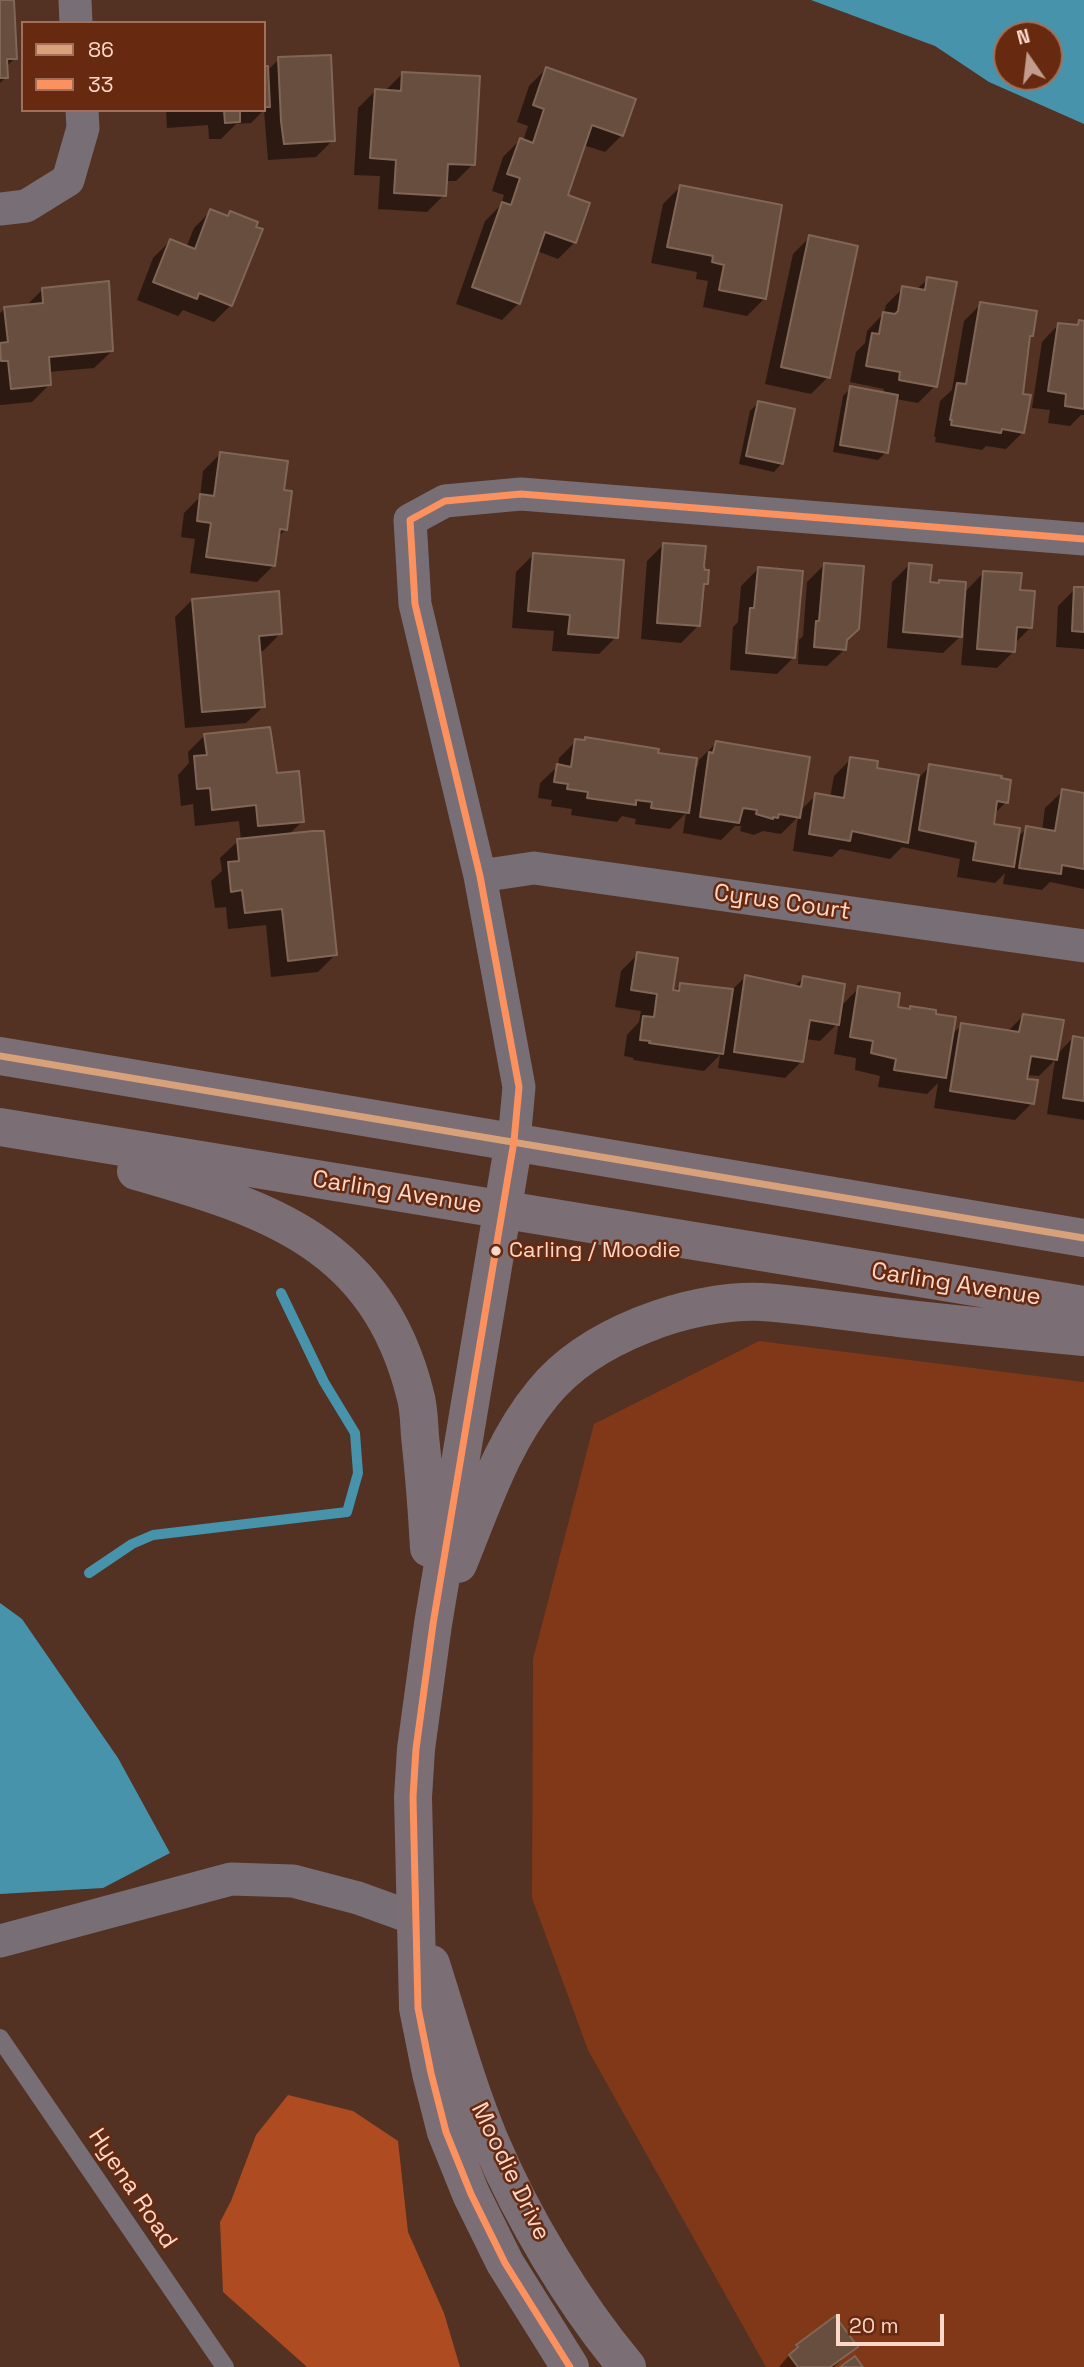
<!DOCTYPE html>
<html>
<head>
<meta charset="utf-8">
<style>
	body { margin:0 }
	#map { position:relative; width:1084px; height:2367px; overflow:hidden; background:#533123; font-family:"Space Grotesk",sans-serif }
	canvas { display:block }
	.legend { position:absolute; left:21px; top:21px; width:245px; height:91px; box-sizing:border-box; background:#67290f; border:2px solid #a36f59; margin:0; padding:9px 12px; list-style:none; font-size:21px; color:#fdd7c8 }
	.legend li { display:flex; align-items:center; gap:14px; height:35px }
	.legend b { width:35px; border:2px solid #a36f59 }
	.north { position:absolute; left:993px; top:21px; width:70px; height:70px; box-sizing:border-box; background:#67290f; border:2px solid #a36f59; border-radius:50%; rotate:346deg; font-size:19px; font-weight:700; line-height:28px; text-align:center; color:#fdd7c8 }
	.north::after { content:''; display:block; margin:auto; width:24px; height:32px; background:#c29d8e; clip-path:polygon(50% 0,100% 100%,50% 72%,0 100%) }
	.scale { position:absolute; left:836px; top:2314px; width:108px; height:32px; box-sizing:border-box; border:4px solid #fdd7c8; border-top:0; padding-left:9px; font-size:21px; line-height:24px; white-space:nowrap; color:#fdd7c8; -webkit-text-stroke:5px #67290f; paint-order:stroke }
</style>
</head>
<body>
<div id="map">
<canvas width="1084" height="2367"></canvas>
<ul class="legend">
<li><b style="height:9px;background:#d9a179"></b>86</li>
<li><b style="height:9px;background:#fa915f"></b>33</li>
</ul>
<div class="north">N</div>
<div class="scale">20 m</div>
</div>
<script>
const g = document.querySelector('canvas').getContext('2d');
g.lineJoin = 'round';
function fillPath(path, color) {
  g.fillStyle = color;
  g.fill(path, 'evenodd');
}
function trace(path, color, width, dash) {
  g.strokeStyle = color;
  g.lineWidth = width;
  g.lineCap = dash ? 'butt' : 'round';
  g.setLineDash(dash || []);
  g.stroke(path);
}
function write(font, color, halo, rows, align = 'center') {
  g.font = font + ' "Space Grotesk",sans-serif';
  g.lineWidth = 5;
  g.setLineDash([]);
  g.textBaseline = 'middle';
  g.strokeStyle = halo;
  g.fillStyle = color;
  for (const [text, x, y, turn = 0] of rows) {
    g.save();
    g.translate(x, y);
    g.rotate((+turn || 0) * Math.PI / 180);
    g.textAlign = isNaN(turn) ? turn : align;
    if (halo) g.strokeText(text, 0, 0);
    g.fillText(text, 0, 0);
    g.restore();
  }
}
const green = new Path2D(`
	M759 1341 1084 1382V2367H766L588 2050 532 1898 533 1659 594 1424Z`);
const forest = new Path2D(`
	M288 2095 353 2111 398 2141 408 2232 444 2313 460 2367H307L223 2292 220 2222 231 2201 256 2135Z`);
const water = new Path2D(`
	M811 0H1084V124L989 82 935 46ZM1007 35H1049V77H1007Z
	M0 1603 22 1619 118 1758 170 1853 103 1888 0 1894Z`);
const shadow = new Path2D(`
	M0 0H12L15 58 6 67V77L0 83Z
	M279 59 333 140 316 157 268 160 264 110 251 123 236 124 221 139H209L208 125 167 128 166 110H264V68L266 72Z
	M546 69 622 135 605 152 583 145 566 196 575 242 558 259 537 251 519 303 502 320 456 304 485 221 501 205 504 195 492 191 503 157 520 140 523 141 528 126 517 122 529 86Z
	M403 73 473 164 456 181H445L444 195 427 212 378 209 380 176 354 175 358 108 375 91H385Z
	M680 187 764 299 747 316 703 307 708 281 696 279 697 272 651 263 663 204Z
	M211 211 226 217 230 213 231 305 214 322 183 310 178 316 137 300 153 258 170 241 186 248 194 228Z
	M810 237 828 377 811 394 765 384 793 254Z
	M928 279 935 386 918 403 895 399 886 452 878 460 833 452 843 396 851 388 883 394 884 389 850 382 856 352 865 343 867 331 884 313 886 305 903 288 916 290Z
	M42 290 112 351 94 368 48 372 49 385 32 402 0 405V313L5 308 26 306Z
	M981 304 1031 335 1028 338 1021 396 1023 432 1006 449 986 446 982 450 935 442 936 437H934L940 401 952 390 964 321Z
	M1079 322 1084 323V415H1081L1070 426 1048 423 1050 410 1032 408 1042 342 1059 324 1075 327Z
	M758 403 782 463 774 472 739 464 750 411Z
	M220 454 282 492 286 529 277 538 274 565 257 582 190 573 195 539 181 537 184 513 200 497 203 471Z
	M664 544 703 572 706 583 702 588 698 626 681 643 641 639 647 561Z
	M533 555 616 637 599 654 552 651 554 631 512 628 516 572Z
	M824 565 845 641V649L827 666 798 664 799 640 803 636 807 582Z
	M909 565 928 584H937L940 581 964 593 984 572 1018 591 1030 628 1014 644V651L997 668 961 665 964 633 943 653 887 648 892 582Z
	M758 569 794 657 777 674 730 670 733 627 738 622 741 586Z
	M1075 589H1084V649L1056 647 1058 606Z
	M192 600 280 634 263 651H259L264 706 246 723 185 728 175 617Z
	M205 735 275 775 303 821 287 836 335 955 318 972 271 977 266 925 228 929 226 907 215 908 211 881 222 871 220 858 238 841 241 840 239 821 195 826 193 804 181 806 178 775 189 763 188 752Z
	M576 741 656 754 694 770 698 766 699 760 716 743 799 812 816 795 830 798 834 776 851 759 875 769 920 777 930 766 1006 802 993 815 992 825 1017 838 1027 828 1042 831 1045 808 1063 791 1084 794V889L1050 882 1042 890 1003 884 1005 873 995 883 957 877 960 859 902 847 890 859 840 849 832 857 793 851 798 817 781 834 763 831 754 835 740 831 741 826H735L721 840 683 833 686 813 670 829 635 824 636 819 622 816 617 822 571 815 572 809 551 806 552 800 538 798 540 783 558 766 559 758Z
	M638 954 671 995 681 984 732 990 745 977 794 987 803 978 840 1007 859 988 896 1008 908 1010 911 1008 934 1015 951 1035 962 1025 1007 1032 1023 1016 1056 1055 1073 1038 1084 1039V1120L1047 1114 1055 1060 1039 1076 1026 1075 1025 1080 1032 1103 1015 1120 934 1108 938 1083 927 1094 878 1087 880 1076 855 1070 856 1058 834 1054 839 1022 820 1041 805 1039 802 1061 785 1078 718 1068 720 1055 704 1071 633 1060 634 1058 624 1056 627 1035 639 1022 641 1011 615 1007 621 971Z
	M797 2346 855 2347 834 2367H779Z`);
const stream = new Path2D(`
	M89 1573 132 1544 153 1535 347 1512 358 1473 355 1433 324 1382 281 1293`);
const building = new Path2D(`
	M0 0H14L17 59H7L8 78H0Z
	M331 55 335 141 284 144 281 121 278 57Z
	M264 66H268L270 107H264Z
	M546 67 636 99 623 136 592 125 568 195 590 203 576 243 545 232 520 304 472 287 502 202 511 205 520 178 507 174 520 138 533 143 544 109 533 105Z
	M402 72 480 76 475 165 448 164 446 196 394 193 396 160 370 158 375 89 401 91Z
	M224 110H240V122L225 123Z
	M680 185 782 205 766 299 719 290 724 265 712 262 713 256 667 247Z
	M210 209 228 216 230 211 258 222 256 227 263 229 232 306 199 293 197 299 153 282 170 239 195 249Z
	M809 235 858 246 830 378 781 367Z
	M927 277 957 282 937 387 899 380 900 372 866 366 872 333 879 334 883 312 895 314 898 311 902 286 925 290Z
	M109 281 113 351 49 357 51 385 11 389 8 361H1L0 343 8 342 4 307 43 303 42 288Z
	M980 302 1037 311 1033 336H1030L1023 394 1031 395 1024 433 1002 429 1001 433 951 425 952 420H950L957 383 966 384Z
	M1079 320 1084 321V409L1065 406 1066 394 1048 391 1058 323 1078 325Z
	M850 386 898 395 888 453 840 445Z
	M758 401 795 409 783 464 746 456Z
	M220 452 288 461 284 490 292 491 287 530 280 529 275 566 206 557 211 523 197 521 200 494 214 496Z
	M663 543 706 546 704 566 705 570H709L708 584H704L700 626 657 623Z
	M533 553 624 560 618 638 568 634 570 615 528 611Z
	M824 563 864 566 859 629 847 640 846 650 814 647 816 621H819Z
	M909 563 932 565 930 582 939 583V580L966 582 962 637 903 632Z
	M758 567 803 571 795 658 746 653 750 608H754Z
	M983 571 1022 573 1020 590 1035 591 1032 628 1017 627 1015 652 977 649Z
	M1074 587H1084V632L1072 631Z
	M279 591 282 634 259 636 265 707 202 712 192 599Z
	M270 727 277 773 299 771 304 822 258 826 256 805 212 810 210 788 197 789 194 756 207 755 204 734Z
	M585 737 659 749 658 753 697 758 689 813 651 808 652 802 636 800V805L587 798 588 792 567 789 568 784 554 782 557 764 571 767 575 739 585 740Z
	M716 741 810 757 800 818 779 814 778 818 773 817V819L756 814 757 810 743 808 739 823 700 817 709 752 713 753Z
	M850 757 878 761 877 768 919 775 908 843 852 831 850 841 809 834 815 793 844 798Z
	M929 764 1002 776 1001 778 1011 780 1008 803 997 801 994 824 1020 828 1014 867 973 860 976 842 919 830Z
	M1062 789 1084 793V869L1062 865 1061 874 1019 868 1026 826 1055 831Z
	M313 831H324L337 955 288 961 282 909 245 913 242 890 231 892 228 862 239 861 237 839Z
	M637 952 678 958 673 990 679 991 680 983 733 989 723 1054 649 1043 650 1041 640 1040 643 1016 654 1017 657 994 631 990Z
	M745 975 801 987 803 976 845 984 839 1025 810 1020 803 1062 734 1052Z
	M858 986 900 993 898 1007 910 1009V1006L936 1010V1014L956 1017 946 1078 894 1070 896 1059 871 1053 873 1041 850 1037Z
	M1023 1014 1064 1020 1057 1060 1031 1056 1027 1079 1038 1080 1034 1104 950 1091 961 1023 1019 1032Z
	M1073 1036 1084 1038V1101L1063 1098Z
	M835 2316 858 2347 830 2367H798L789 2355 798 2347 796 2345Z
	M855 2356 863 2367H840Z`);
const service = new Path2D(`
	M0 2038 225 2367`);
const minor = new Path2D(`
	M75 0 76 23
	M0 209 26 206 68 180 83 128 82 110
	M480 876 534 868 1084 946
	M514 1141 519 1087 480 876 415 604 410 520 445 501 521 494 1084 539
	M0 1941 231 1879 293 1881 358 1898 416 1919`);
const secondary = new Path2D(`
	M0 1056 1084 1238
	M0 1127 1084 1305
	M514 1141 433 1624 416 1749 413 1797 418 2008 431 2073 446 2132 471 2194 505 2263 570 2367
	M136 1171C270 1209 377 1244 415 1394 419 1407 419 1422 420 1436 424 1473 427 1511 429 1548
	M458 1564C482 1506 502 1442 543 1393 589 1336 689 1299 762 1302 807 1305 854 1313 899 1318 961 1325 1022 1331 1084 1337
	M431 1964C450 2023 466 2084 490 2141 522 2217 574 2304 627 2367`);
const bus1 = new Path2D(`
	M0 1056 1084 1238`);
const bus2 = new Path2D(`
	M570 2367 505 2263 471 2194 446 2132 431 2073 418 2008 413 1797 416 1749 433 1624 514 1141 519 1087 480 876 415 604 410 520 445 501 521 494 1084 539`);
const markers = [
	[496,1251,6,"#fdd7c8"]
];
const busNames = [
	["Carling / Moodie",509,1251]
];
const streetNames = [
	["Cyrus Court",782,903,8],
	["Carling Avenue",397,1193,9],
	["Carling Avenue",956,1285,9],
	["Moodie Drive",510,2172,64],
	["Hyena Road",132,2189,56]
];
fillPath(green, '#803819');
fillPath(forest, '#ae4b20');
fillPath(water, '#4793ab');
fillPath(shadow, '#0007');
trace(stream, '#4793ab', 10);
fillPath(building, '#684e3e');
trace(building, '#816657', 2);
trace(service, '#786e75', 18);
trace(minor, '#786e75', 33);
trace(secondary, '#7b6e75', 38);
trace(bus1, '#d9a179', 7);
trace(bus2, '#fa915f', 7);
for (const [x, y, r, color] of markers) {
  const dot = new Path2D();
  dot.arc(x, y, r, 0, 2 * Math.PI);
  g.fillStyle = color;
  g.fill(dot);
  trace(dot, '#67290f', 2.5);
}
write('22px', '#fdd7c8', '#67290f', busNames, 'left');
write('24px', '#fdd7c8', '#67290f', streetNames);
</script>
</body>
</html>
